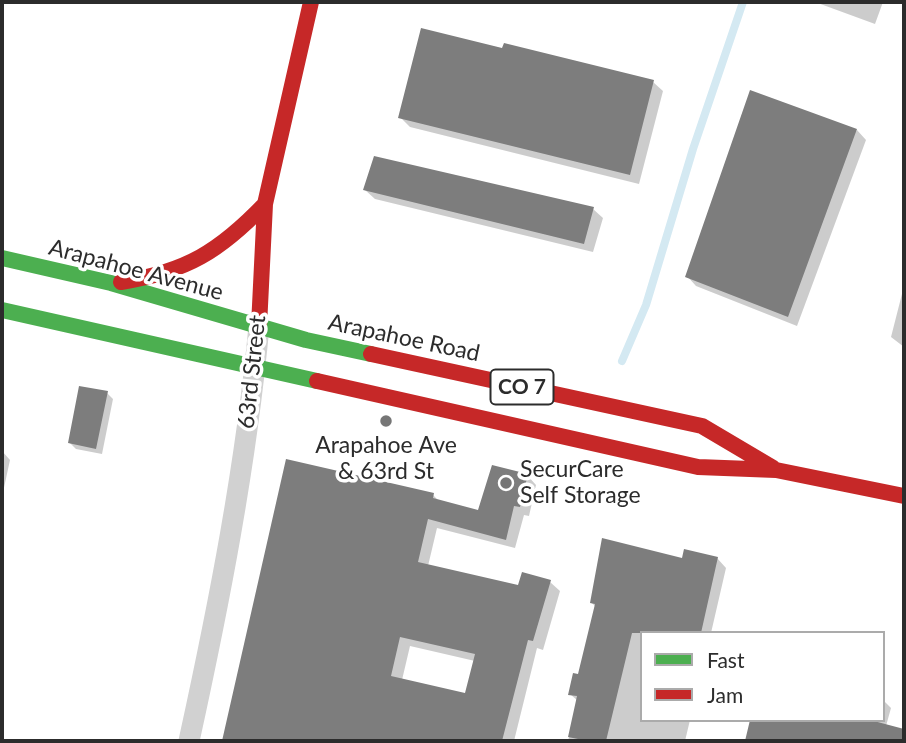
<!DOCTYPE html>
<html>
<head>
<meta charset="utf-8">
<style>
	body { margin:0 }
	#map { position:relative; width:906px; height:743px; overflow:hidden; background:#fff; font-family:Lato,sans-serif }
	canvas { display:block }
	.frame { position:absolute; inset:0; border:4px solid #2c2c2c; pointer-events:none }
	.legend { position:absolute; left:640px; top:631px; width:245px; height:91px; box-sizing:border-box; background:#fff; border:2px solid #ababab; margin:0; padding:9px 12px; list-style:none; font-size:21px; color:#2c2c2c }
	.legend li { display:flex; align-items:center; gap:14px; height:35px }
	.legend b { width:35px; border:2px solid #ababab }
</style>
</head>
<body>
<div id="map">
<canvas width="906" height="743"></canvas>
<div class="frame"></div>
<ul class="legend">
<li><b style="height:9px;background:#4caf50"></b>Fast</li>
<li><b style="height:9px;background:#c62828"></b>Jam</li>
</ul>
</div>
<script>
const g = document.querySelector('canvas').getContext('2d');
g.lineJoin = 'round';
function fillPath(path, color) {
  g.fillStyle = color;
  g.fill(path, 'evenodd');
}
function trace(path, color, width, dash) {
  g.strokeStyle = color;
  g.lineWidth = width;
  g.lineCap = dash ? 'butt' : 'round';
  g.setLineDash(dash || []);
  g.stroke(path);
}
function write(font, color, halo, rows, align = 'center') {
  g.font = font + ' Lato,sans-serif';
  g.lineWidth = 7;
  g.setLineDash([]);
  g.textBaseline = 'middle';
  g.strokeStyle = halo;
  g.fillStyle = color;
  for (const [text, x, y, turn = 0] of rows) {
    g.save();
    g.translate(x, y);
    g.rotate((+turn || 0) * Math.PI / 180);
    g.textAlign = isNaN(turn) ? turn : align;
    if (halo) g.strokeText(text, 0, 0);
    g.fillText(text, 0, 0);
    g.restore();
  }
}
const shadow = new Path2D(`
	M815 2H883L875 24Z
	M653 82 663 91 639 184 410 127 400 117Z
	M857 130 866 140 797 326 696 286 687 276Z
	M365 190 593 209 603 218 593 252 375 199Z
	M904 286V347L891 337Z
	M107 393 113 399 102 454 76 449 69 442Z
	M2 451 10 460 2 497Z
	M287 461 433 495 440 502 480 512 527 475 536 485 529 516 524 515 515 548 437 528 428 566 519 587 550 582 560 591 543 650 537 648 514 741H223ZM410 646 475 661 466 695 402 680Z
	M717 558 726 568 711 633H642V720H690L685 741H568L578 701 570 694 579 676 596 607 591 602 683 560Z
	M883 700 891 708 886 726 904 730V741H747L752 720H883Z`);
const stream = new Path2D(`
	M622 361 646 305 693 149 743 2`);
const building = new Path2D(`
	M421 28 502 48 504 43 654 80 630 175 398 118Z
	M750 90 857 129 788 317 685 277Z
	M374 156 594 207 584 244 363 190Z
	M79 386 108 391 96 449 68 443Z
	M286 459 434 493 433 498 478 510 492 465 528 474 520 507 514 506 506 540 428 519 418 562 518 585 522 572 551 580 533 641 528 640 502 741H222ZM400 637 475 654 465 693 391 676Z
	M602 538 682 558 684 549 718 557 701 633H632L606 741H588L568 737 577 696 568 695 573 673 578 674 595 604 590 603Z
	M750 720H870L904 729V741H745Z`);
const street = new Path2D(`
	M189 741C219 604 246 466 259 326`);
const fast = new Path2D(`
	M2 258 111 283 306 340 371 354
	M2 310 317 381`);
const jam = new Path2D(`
	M121 282C186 272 220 251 265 204
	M259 326 265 204 311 2
	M371 354 702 426 773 468
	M317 381 698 467 776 470 904 496`);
const markers = [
	[386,421,7,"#767676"],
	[506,483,7,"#767676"]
];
const shields = [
	[522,387,63]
];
const shieldNames = [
	["CO 7",522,387]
];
const streetNames = [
	["Arapahoe Avenue",136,270,15],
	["Arapahoe Road",404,338,12],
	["63rd Street",252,372,-84]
];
const poiNames = [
	["Arapahoe Ave",386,446],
	["& 63rd St",386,472],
	["SecurCare",520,470,"left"],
	["Self Storage",520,496,"left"]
];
fillPath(shadow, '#0003');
trace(stream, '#d4e9f2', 8);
fillPath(building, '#7d7d7d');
trace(street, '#d1d1d1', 21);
trace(fast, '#4caf50', 16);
trace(jam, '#c62828', 16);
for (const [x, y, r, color] of markers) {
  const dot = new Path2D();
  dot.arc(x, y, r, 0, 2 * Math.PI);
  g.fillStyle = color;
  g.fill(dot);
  trace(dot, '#fff', 2.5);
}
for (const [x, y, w] of shields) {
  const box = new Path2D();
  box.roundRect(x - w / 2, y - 17.5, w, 35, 5);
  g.fillStyle = '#fff';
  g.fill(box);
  trace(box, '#2c2c2c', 2);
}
write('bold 21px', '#2c2c2c', null, shieldNames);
write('23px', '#2c2c2c', '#fff', streetNames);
write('23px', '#2c2c2c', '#fff', poiNames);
</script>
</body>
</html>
